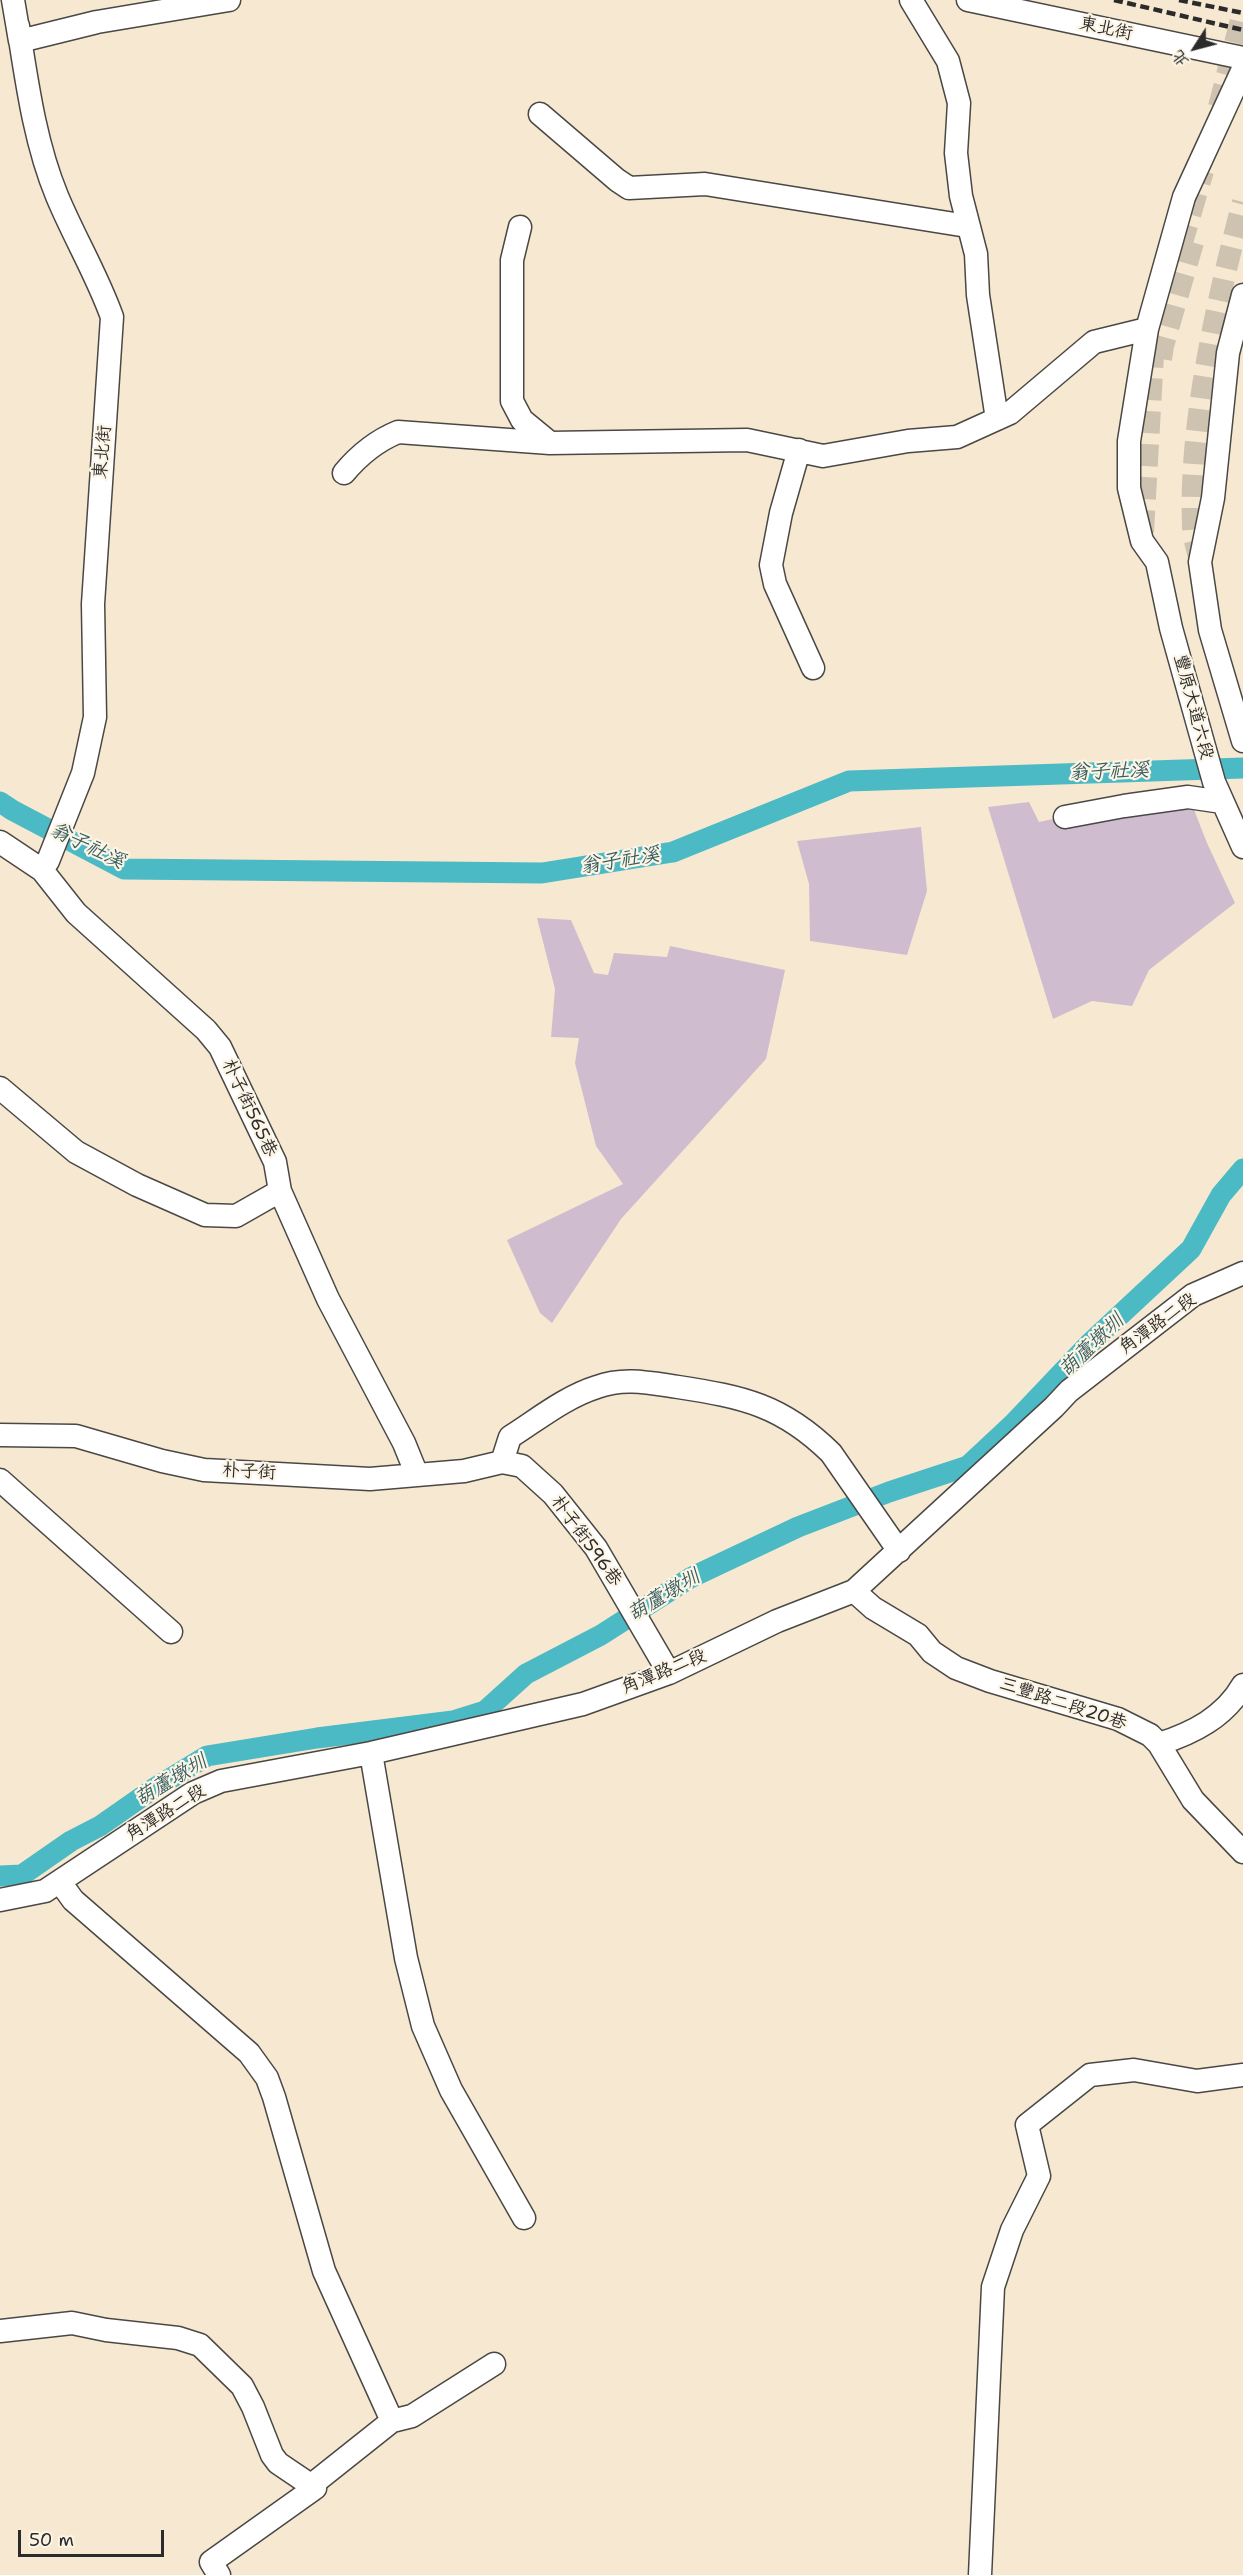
<!DOCTYPE html>
<html>
<head>
<meta charset="utf-8">
<style>
	body { margin:0 }
	#map { position:relative; width:1243px; height:2575px; overflow:hidden; background:#f7e9d1; font-family:"Shantell Sans","LXGW WenKai TC",sans-serif }
	canvas { display:block }
	.north { position:absolute; left:1165px; top:18px; width:60px; height:60px; -webkit-text-stroke:4px #fcf5e5; paint-order:stroke; rotate:234deg; font-size:16px; font-weight:700; line-height:24px; text-align:center; color:#2b2b2b }
	.north::after { content:''; display:block; margin:auto; width:21px; height:27px; background:#2b2b2b; clip-path:polygon(50% 0,100% 100%,50% 72%,0 100%) }
	.scale { position:absolute; left:18px; top:2530px; width:146px; height:27px; box-sizing:border-box; border:3px solid #2b2b2b; border-top:0; padding-left:8px; font-size:18px; line-height:21px; white-space:nowrap; color:#2b2b2b; -webkit-text-stroke:4px #fcf5e5; paint-order:stroke }
</style>
</head>
<body>
<div id="map">
<canvas width="1243" height="2575"></canvas>
<div class="north">北</div>
<div class="scale">50 m</div>
</div>
<script>
const g = document.querySelector('canvas').getContext('2d');
g.lineJoin = 'round';
function fillPath(path, color) {
  g.fillStyle = color;
  g.fill(path, 'evenodd');
}
function trace(path, color, width, dash) {
  g.strokeStyle = color;
  g.lineWidth = width;
  g.lineCap = dash ? 'butt' : 'round';
  g.setLineDash(dash || []);
  g.stroke(path);
}
function write(font, color, halo, rows, align = 'center') {
  g.font = font + ' "Shantell Sans","LXGW WenKai TC",sans-serif';
  g.lineWidth = 4.5;
  g.setLineDash([]);
  g.textBaseline = 'middle';
  g.strokeStyle = halo;
  g.fillStyle = color;
  for (const [text, x, y, turn = 0] of rows) {
    g.save();
    g.translate(x, y);
    g.rotate((+turn || 0) * Math.PI / 180);
    g.textAlign = isNaN(turn) ? turn : align;
    if (halo) g.strokeText(text, 0, 0);
    g.fillText(text, 0, 0);
    g.restore();
  }
}
const industrial = new Path2D(`
	M1186 789 1207 843 1235 903 1149 970 1132 1006 1092 1001 1053 1019 988 807 1029 802 1039 822Z
	M921 827 927 891 907 955 810 941 809 884 797 841Z
	M537 918 571 920 594 973 608 975 614 953 667 957 670 946 785 970 766 1059 621 1219 552 1323 540 1313 507 1240 623 1184 596 1146 575 1063 579 1038 551 1037 555 989Z`);
const canal = new Path2D(`
	M0 802 12 810 124 869 542 873 673 852 849 781 1243 768
	M0 1876 22 1875 71 1841 100 1826 153 1789 207 1756 317 1738 453 1721 485 1711 526 1674 601 1635 690 1578 798 1527 889 1492 968 1466 1013 1424 1089 1344 1191 1249 1221 1195 1243 1169`);
const minorTunnel = new Path2D(`
	M1219 107 1243 12
	M1181 246 1203 171
	M1161 359 1163 346 1196 232
	M1143 532 1154 338
	M1200 562C1198 551 1193 538 1193 526 1189 425 1217 300 1243 202`);
const minor = new Path2D(`
	M13 0 20 41 97 22 229 0
	M911 0 948 61 959 103 956 153 961 196 976 254 978 295 997 419
	M968 0 1243 58
	M18 26C27 83 35 143 57 196 74 237 97 275 112 317L93 604 95 717 83 773 48 861 42 870
	M1243 69 1184 197 1147 329 1129 441V488L1142 541 1157 562 1171 628 1214 782 1243 847
	M540 114 617 180 629 188 705 184 967 226
	M520 227 512 260V401L522 420 550 443
	M1243 295 1228 353 1213 498 1200 562 1210 630 1243 741
	M799 450 781 513 771 565 775 584 813 668
	M344 473C359 455 376 441 398 432L550 443 747 440 823 456 908 441 957 437 1010 413 1094 342 1147 329
	M1065 817 1124 806 1188 797 1222 802
	M0 842 42 870 76 913 206 1030 220 1047 275 1162 280 1191 328 1299 404 1443 417 1475
	M0 1088 76 1152 137 1185 205 1215 236 1216 280 1191
	M0 1435 76 1436 162 1461 204 1470 370 1479 464 1471 502 1462 522 1466 553 1494 596 1548 669 1673
	M502 1462 510 1437C537 1420 565 1397 597 1387 624 1377 650 1383 678 1387 743 1397 782 1405 831 1453L899 1551
	M0 1480 171 1632
	M854 1591 873 1608 918 1635 932 1652 956 1668 990 1681 1118 1719 1150 1735 1159 1744 1193 1800 1243 1852
	M1159 1744C1193 1733 1225 1717 1243 1685
	M371 1753 406 1958 423 2026 451 2090 524 2218
	M60 1882 73 1900 249 2053 267 2078 274 2097 324 2271 392 2421
	M0 1900 45 1891 193 1793 221 1781 371 1753 583 1704 669 1673 777 1621 854 1591 1054 1407 1069 1391 1193 1295 1243 1273
	M0 2331 72 2323 106 2330 178 2338 200 2345 242 2386 253 2407 272 2455 278 2463 315 2488
	M219 2575 211 2562 315 2488 314 2483 392 2421 412 2416 494 2364
	M980 2575 993 2287 1012 2230 1039 2176 1027 2125 1090 2075 1134 2070 1197 2081 1243 2075`);
const rail = new Path2D(`
	M1114 0 1243 30
	M1179 0 1243 13`);
const streetNames = [
	["東北街",1106,29,12],
	["東北街",103,452,-85],
	["豐原大道六段",1193,707,75],
	["朴子街565巷",249,1108,65],
	["角潭路二段",1158,1324,-36],
	["朴子街",249,1472,3],
	["朴子街596巷",586,1541,54],
	["角潭路二段",664,1672,-22],
	["三豐路二段20巷",1063,1704,18],
	["角潭路二段",166,1813,-32]
];
const waterNames = [
	["翁子社溪",1109,772,-2],
	["翁子社溪",87,846,26],
	["翁子社溪",620,861,-9],
	["葫蘆墩圳",1092,1346,-44],
	["葫蘆墩圳",664,1596,-31],
	["葫蘆墩圳",171,1781,-31]
];
fillPath(industrial, '#cfbdcf');
trace(canal, '#4cbac5', 21);
trace(minorTunnel, '#cec3b0', 22, [22, 11]);
trace(minor, '#4a4844', 25);
trace(minor, '#fff', 22);
trace(rail, '#2b2b2b', 4.5, [9, 4.5]);
write('18px', '#2b2b2b', '#fcf5e5', streetNames);
write('italic 20px', '#375d61', '#fcf5e5', waterNames);
</script>
</body>
</html>
